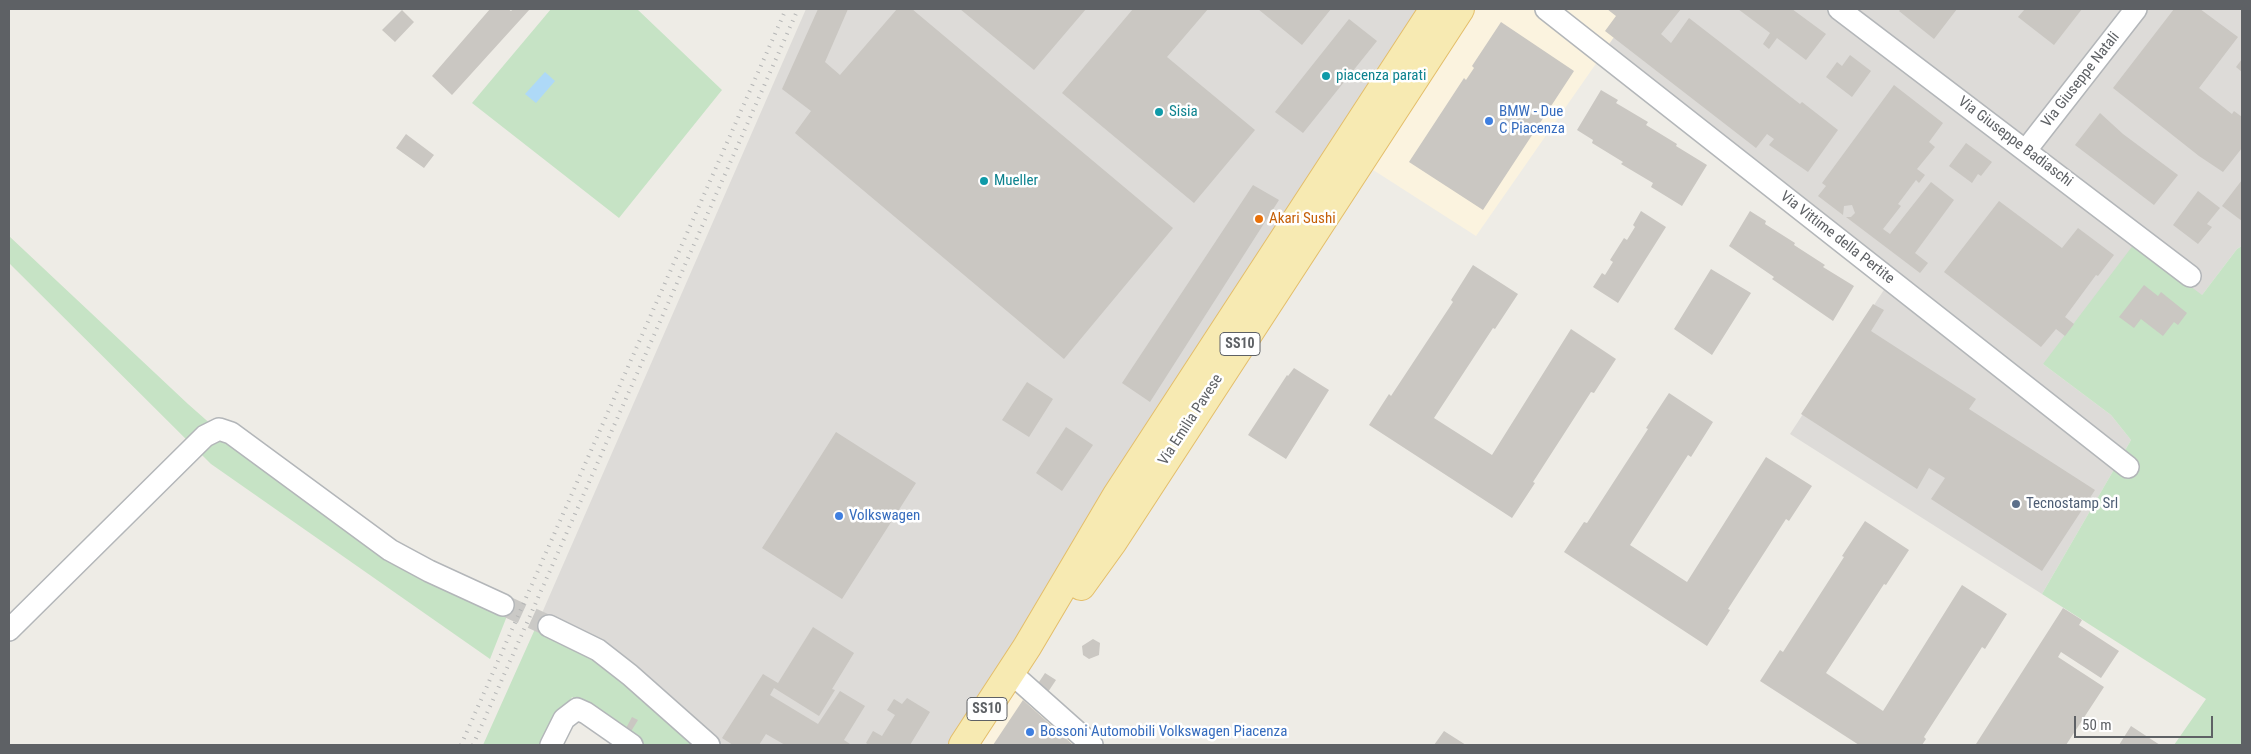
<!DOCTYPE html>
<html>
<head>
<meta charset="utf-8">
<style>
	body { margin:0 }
	#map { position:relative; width:2251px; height:754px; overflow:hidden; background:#eeece6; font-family:"Roboto Condensed",sans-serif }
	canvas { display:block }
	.frame { position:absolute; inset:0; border:10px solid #5e6165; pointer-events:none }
	.scale { position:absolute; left:2074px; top:716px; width:139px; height:22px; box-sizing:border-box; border:2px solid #5e6165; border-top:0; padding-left:6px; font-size:15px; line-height:18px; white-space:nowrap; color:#5e6165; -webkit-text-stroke:4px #fff; paint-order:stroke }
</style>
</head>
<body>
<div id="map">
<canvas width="2251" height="754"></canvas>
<div class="frame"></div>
<div class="scale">50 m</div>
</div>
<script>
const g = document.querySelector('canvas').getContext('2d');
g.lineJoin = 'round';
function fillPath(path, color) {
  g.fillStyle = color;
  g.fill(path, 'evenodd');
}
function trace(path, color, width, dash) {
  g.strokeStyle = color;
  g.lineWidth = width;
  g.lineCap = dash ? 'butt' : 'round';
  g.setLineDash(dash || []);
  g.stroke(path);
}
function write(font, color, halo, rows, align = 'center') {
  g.font = font + ' "Roboto Condensed",sans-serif';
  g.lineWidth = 5;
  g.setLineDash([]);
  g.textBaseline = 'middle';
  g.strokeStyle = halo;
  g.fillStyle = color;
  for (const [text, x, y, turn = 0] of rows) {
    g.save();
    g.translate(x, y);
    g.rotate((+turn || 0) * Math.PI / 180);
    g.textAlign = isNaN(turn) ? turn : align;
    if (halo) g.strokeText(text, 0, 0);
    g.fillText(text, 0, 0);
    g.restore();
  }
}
const commercial = new Path2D(`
	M1449 9H1634L1476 236 1353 157Z
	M1013 673 1091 745H967Z`);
const industrial = new Path2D(`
	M806 9H1449L967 745H705L597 662 535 629Z
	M1634 9H2242V246L2237 249 2202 295 2043 364 2111 415 2131 440 2042 594 1790 434 1891 279 1602 54Z`);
const green = new Path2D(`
	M551 9H637L722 90 619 218 472 103Z
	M9 236 188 404 239 449 387 556 507 616 490 659 211 464 9 263Z
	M2134 244 2202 295 2237 249 2242 246V745H2174L2206 699 2042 594 2131 440 2111 415 2043 364Z
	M535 629 597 662 705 745H637L572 697 546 745H483Z`);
const water = new Path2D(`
	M545 72 555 81 536 103 525 94Z`);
const building = new Path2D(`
	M490 9H508L511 11 513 9H530L452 95 432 76Z
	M818 9H848L825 62 840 75 897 9H912L1173 228 1064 359 795 133 811 111 782 89Z
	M960 9H1086L1034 70Z
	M1133 9H1208L1167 57 1255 130 1194 203 1062 93Z
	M1258 9H1331L1302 45Z
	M1607 9H1681L1661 34 1671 43 1689 18 1800 104 1802 102 1838 130 1808 172 1769 145 1774 139 1767 134 1756 148 1605 31 1616 16Z
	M1738 9H1792L1826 34 1806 60 1777 38 1769 49 1763 44 1770 33Z
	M1901 9H1957L1934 39 1899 11Z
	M2025 9H2082L2054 45 2018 17Z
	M2174 9H2200L2238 37 2199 88 2232 114 2234 111 2242 117V148L2223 172 2199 156 2113 88Z
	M402 10 414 22 395 42 382 30Z
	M1349 19 1377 41 1303 133 1275 112Z
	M1501 22 1574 71 1483 210 1409 162 1464 78 1466 80 1474 68 1472 66Z
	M1850 55 1871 71 1852 97 1826 77 1837 62 1842 66Z
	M2242 59V72L2236 67Z
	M1894 85 1943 123 1929 142 1935 147 1917 169 1925 175 1919 183 1916 180 1898 204 1901 206 1883 229 1890 234 1931 182 1954 200 1915 253 1928 263 1920 273 1846 217H1851L1855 213 1852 205 1844 206 1843 215 1818 196 1826 186 1822 183Z
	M1601 90 1618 100 1616 103 1648 122 1646 125 1677 144 1676 146 1707 165 1682 206 1651 187 1653 183 1621 164 1623 162 1592 143 1593 140 1577 130Z
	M2100 113 2123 134 2178 175 2154 205 2075 145Z
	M406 134 434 155 424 168 396 148Z
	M1966 143 1992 162 1981 176 1978 174 1972 183 1949 166Z
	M2242 180V221L2222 206Z
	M1253 185 1279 200 1150 402 1122 383Z
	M2198 191 2220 208 2207 224 2212 227 2198 244 2173 225Z
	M1999 201 2062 248 2078 228 2114 255 2098 276 2096 275 2065 317 2074 324 2065 336 2056 329 2041 347 1944 272Z
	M1641 211 1666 227 1618 303 1593 287 1602 273 1605 275 1613 262 1610 260 1624 238 1627 240 1635 227 1633 225Z
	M1750 211 1766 221 1765 224 1795 243 1794 245 1825 265 1823 267 1854 286 1833 321 1772 279 1774 277 1729 246Z
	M1473 265 1518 294 1495 329 1493 328 1434 418 1492 455 1571 329 1616 359 1594 393 1591 392 1533 482 1535 483 1512 518 1369 425 1389 394 1391 396 1453 302 1451 300Z
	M1711 269 1751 293 1712 355 1674 329Z
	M2144 285 2158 296 2161 292 2187 313 2178 325 2174 322 2163 336 2141 319 2134 328 2119 317Z
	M1873 304 1884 310 1871 331 1976 399 1969 409 2095 490 2042 571 1931 499 1945 478 1929 468 1917 489 1801 414Z
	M1294 368 1329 390 1286 459 1248 435 1287 375 1288 376Z
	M1027 382 1053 399 1029 437 1002 420Z
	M1669 393 1713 422 1691 457 1688 455 1630 545 1687 582 1766 457 1812 486 1789 521 1786 519 1728 609 1730 610 1707 646 1564 552 1584 522 1587 523 1648 429 1646 428Z
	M1066 427 1093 445 1062 491 1036 473Z
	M836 432 916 483 842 599 762 548Z
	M1865 521 1909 550 1886 585 1884 584 1826 673 1883 711 1962 585 2007 614 1985 649 1982 647 1924 737 1926 739 1922 745H1859L1760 681 1780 650 1783 652 1844 557 1842 556Z
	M2063 608 2082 620 2079 625 2119 651 2101 678 2061 652 2058 657 2104 687 2066 745H1978L1976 744Z
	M813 627 854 653 832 689 835 690 819 716 774 688 770 695 818 724 840 691 865 706 844 740 850 744 849 745H785L766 734 759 745H733L722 738 763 674 778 683Z
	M1093 639 1100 643 1099 655 1089 659 1083 655 1082 646Z
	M1045 673 1056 680 1048 692 1037 685Z
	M907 698 930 712 910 745H869L866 743 873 731 882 736 895 715 887 710 894 699 902 704Z
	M1023 700 1072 744 1071 745H993Z
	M632 717 638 720 630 733 625 730Z
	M2131 726 2160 745H2119Z
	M1444 731 1466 745H1434Z`);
const minorTunnel = new Path2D(`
	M503 605 549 626`);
const minor = new Path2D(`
	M1546 9 2128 467
	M1839 9 2190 276
	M2026 150 2136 9
	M549 626 598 650 630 675 709 745
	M9 630 205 436 219 429 231 433 390 550 429 571 503 605
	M1010 672 1092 745
	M551 745 564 719 577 709 586 713 632 745`);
const primary = new Path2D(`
	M1081 586 1112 543 1460 9
	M963 745 1027 647 1117 495 1434 9`);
const rail = new Path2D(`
	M461 745 786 9
	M473 745 798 9`);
const markers = [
	[1326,76,5,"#0f9aa8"],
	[1159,112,5,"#0f9aa8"],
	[1489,121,5,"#3f7fe0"],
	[984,181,5,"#0f9aa8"],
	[1259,219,5,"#e8710a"],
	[2016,504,5,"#5c6f8a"],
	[839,516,5,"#3f7fe0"],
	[1030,732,5,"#3f7fe0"]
];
const shields = [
	[1240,344,40],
	[987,709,40]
];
const shieldNames = [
	["SS10",1240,344],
	["SS10",987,709]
];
const cultureNames = [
	["piacenza parati",1336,76],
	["Sisia",1169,112],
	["Mueller",994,181]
];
const streetNames = [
	["Via Giuseppe Natali",2081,80,-52],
	["Via Giuseppe Badiaschi",2015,142,37],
	["Via Vittime della Pertite",1837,238,38],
	["Via Emilia Pavese",1191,420,-57]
];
const shopNames = [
	["BMW - Due",1499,112],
	["C Piacenza",1499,129],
	["Volkswagen",849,516],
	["Bossoni Automobili Volkswagen Piacenza",1040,732]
];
const foodNames = [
	["Akari Sushi",1269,219]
];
const serviceNames = [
	["Tecnostamp Srl",2026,504]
];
fillPath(commercial, '#fbf3df');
fillPath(industrial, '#dddbd8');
fillPath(green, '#c6e3c5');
fillPath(water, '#aed9f7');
fillPath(building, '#cac7c2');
trace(minorTunnel, '#cac9c6', 21, [21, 11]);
trace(minor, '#b3b6b9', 24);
trace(primary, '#e4be6a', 30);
trace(minor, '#fff', 21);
trace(primary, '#f7eab2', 28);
trace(rail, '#b4b5b5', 4, [1, 6]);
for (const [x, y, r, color] of markers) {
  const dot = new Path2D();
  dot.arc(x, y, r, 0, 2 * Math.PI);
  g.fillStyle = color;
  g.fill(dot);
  trace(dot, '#fff', 2);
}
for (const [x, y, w] of shields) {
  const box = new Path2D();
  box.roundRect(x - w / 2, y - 11.5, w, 23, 4);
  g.fillStyle = '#fff';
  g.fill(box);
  trace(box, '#5e6165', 1);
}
write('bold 14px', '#5e6165', null, shieldNames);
write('15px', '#0d838f', '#fff', cultureNames, 'left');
write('15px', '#5e6165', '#fff', streetNames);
write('15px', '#366cbe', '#fff', shopNames, 'left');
write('15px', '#c56008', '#fff', foodNames, 'left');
write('15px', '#4e5e75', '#fff', serviceNames, 'left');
</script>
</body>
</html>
